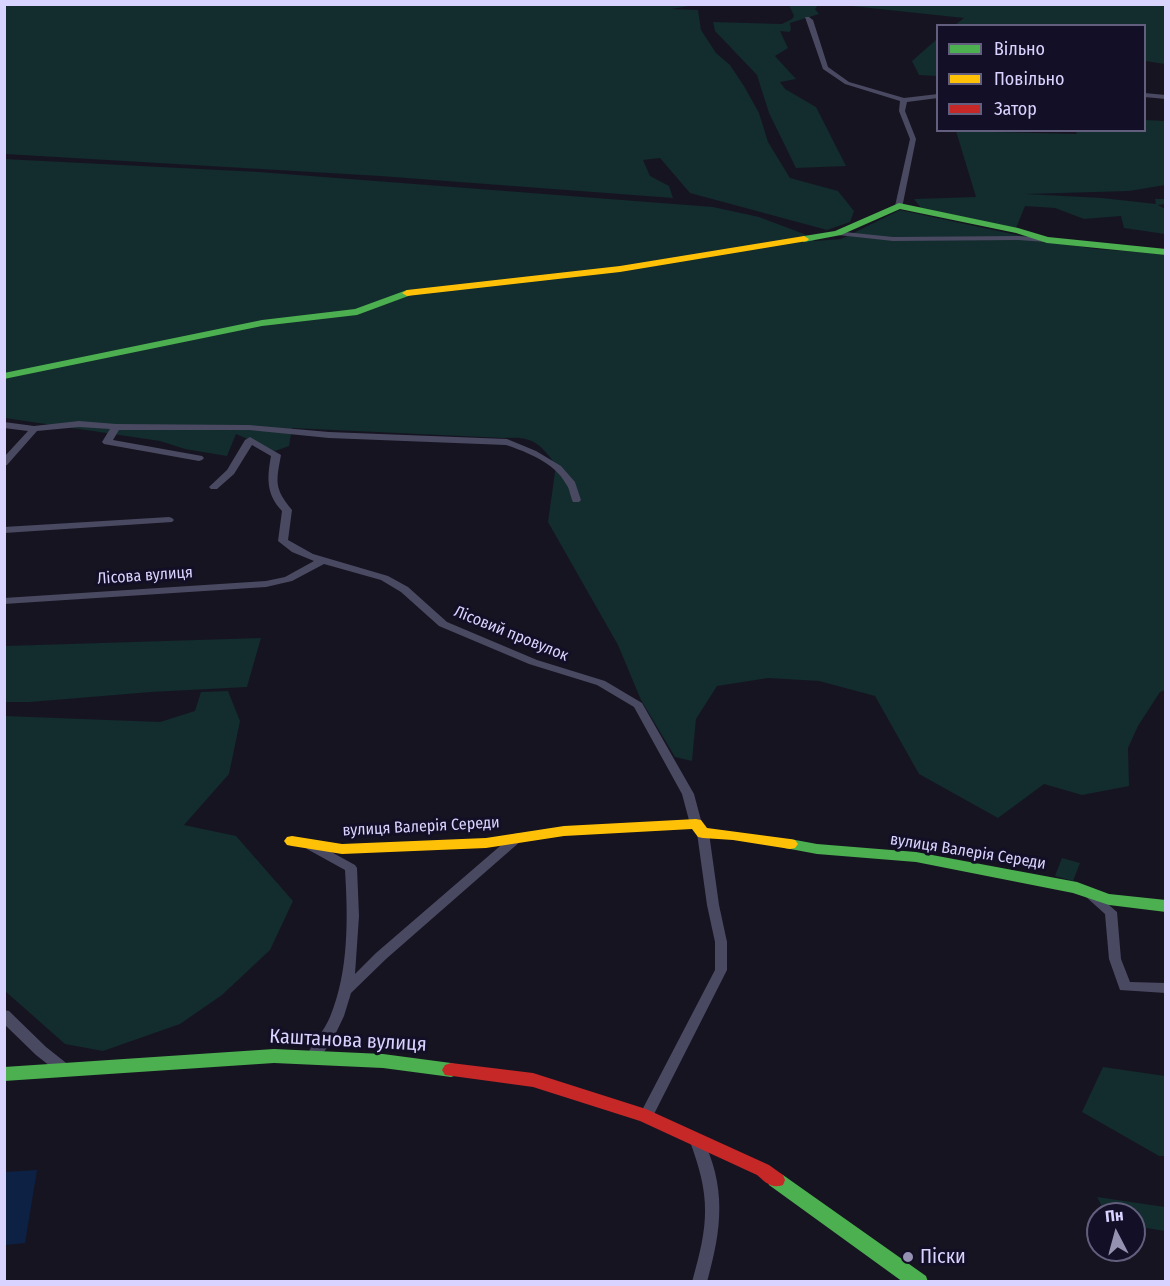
<!DOCTYPE html>
<html>
<head>
<meta charset="utf-8">
<style>
	body { margin:0 }
	#map { position:relative; width:1170px; height:1286px; overflow:hidden; background:#161421; font-family:"Fira Sans Condensed",sans-serif }
	canvas { display:block }
	.frame { position:absolute; inset:0; border:6px solid #d9d4ff; pointer-events:none }
	.legend { position:absolute; left:936px; top:24px; width:210px; height:108px; box-sizing:border-box; background:#130f26; border:2px solid #625e7d; margin:0; padding:8px 10px; list-style:none; font-size:18px; color:#d9d4ff }
	.legend li { display:flex; align-items:center; gap:12px; height:30px }
	.legend b { width:30px; border:2px solid #625e7d }
	.north { position:absolute; left:1086px; top:1202px; width:60px; height:60px; box-sizing:border-box; background:#130f26; border:2px solid #625e7d; border-radius:50%; rotate:354deg; font-size:16px; font-weight:700; line-height:24px; text-align:center; color:#d9d4ff }
	.north::after { content:''; display:block; margin:auto; width:21px; height:27px; background:#9591b1; clip-path:polygon(50% 0,100% 100%,50% 72%,0 100%) }
</style>
</head>
<body>
<div id="map">
<canvas width="1170" height="1286"></canvas>
<div class="frame"></div>
<ul class="legend">
<li><b style="height:8px;background:#4caf50"></b>Вільно</li>
<li><b style="height:8px;background:#ffc107"></b>Повільно</li>
<li><b style="height:8px;background:#c62828"></b>Затор</li>
</ul>
<div class="north">Пн</div>
</div>
<script>
const g = document.querySelector('canvas').getContext('2d');
g.lineJoin = 'round';
function fillPath(path, color) {
  g.fillStyle = color;
  g.fill(path, 'evenodd');
}
function trace(path, color, width, dash) {
  g.strokeStyle = color;
  g.lineWidth = width;
  g.lineCap = dash ? 'butt' : 'round';
  g.setLineDash(dash || []);
  g.stroke(path);
}
function write(font, color, halo, rows, align = 'center') {
  g.font = font + ' "Fira Sans Condensed",sans-serif';
  g.lineWidth = 6;
  g.setLineDash([]);
  g.textBaseline = 'middle';
  g.strokeStyle = halo;
  g.fillStyle = color;
  for (const [text, x, y, turn = 0] of rows) {
    g.save();
    g.translate(x, y);
    g.rotate((+turn || 0) * Math.PI / 180);
    g.textAlign = isNaN(turn) ? turn : align;
    if (halo) g.strokeText(text, 0, 0);
    g.fillText(text, 0, 0);
    g.restore();
  }
}
const green = new Path2D(`
	M4 5H694L672 9 698 10 701 30 716 53 730 65 744 86 759 113 768 142 790 178 838 191 854 211 850 222 827 230 690 193 660 158 643 160 650 176 669 186 673 198 380 176 5 154Z
	M789 5H818L815 9 819 14 790 23 791 30 789 32 780 31 788 48 775 56 796 79 780 82 785 89 816 107 846 166 796 168 769 113 757 75 715 31 713 22 782 24 792 19 794 16Z
	M842 5H1165V64L1145 61 1144 26 955 25 964 18Z
	M937 39V76L919 75 912 61Z
	M1145 120 1165 121V185L1129 191 1026 194 1102 198 1156 204 1155 199H1165V204L1158 205 1165 209V234L1124 228 1121 216 1084 219 1055 208 1025 206 1016 228 921 208 914 199 976 197 956 131 1077 134 1075 131 1144 130Z
	M4 159 259 172 713 207 759 217 804 234 815 241 841 239 900 210 1045 241 1096 249 1165 254V690L1160 692 1138 726 1128 748 1129 786 1082 795 1044 784 998 818 919 774 875 696 819 681 768 678 717 686 696 719 692 761 675 757 641 700 618 645 548 522 556 465C539 442 532 436 503 438L292 428 289 446 275 451 236 434 227 456 185 449 160 441 5 418Z
	M261 638 247 687 151 692 30 702H5V646Z
	M228 691 240 721 229 774 184 825 236 836 293 901 270 950 222 995 180 1024 103 1051 65 1044 5 991V716L160 722 195 711 201 692Z
	M1062 858 1080 863 1073 881 1055 876Z
	M1103 1067 1165 1076V1156H1159L1082 1112Z
	M1097 1197 1165 1207V1231L1134 1226V1214H1106Z`);
const water = new Path2D(`
	M37 1170 25 1243 5 1245V1172Z`);
const street = new Path2D(`
	M805 17H809L813 20 828 67 849 82 904 98 938 94V98L907 102 905 111 916 139 902 208 895 206 910 139 899 111 900 101 845 84 823 69Z
	M1144 93 1166 95V99L1144 97Z
	M835 231 893 237 1018 236 1047 238 1051 240 1047 242 1018 240 893 241 838 235 834 233Z
	M79 421 116 424 249 425 329 432 507 439 536 451 561 466 575 482 581 500 579 502H573C570 496 570 489 566 484 555 463 527 452 506 445L329 438 249 430H119L113 440 202 456 204 458 202 460 199 461 104 444 102 442 110 429 79 427 37 431 7 465 4 466V457L28 431 4 428V422L34 426Z
	M250 437 281 455C276 482 274 488 292 510L288 540 313 554 388 576 408 587 447 622 537 660 605 681 642 703 694 794 702 824 700 827H692L690 824 682 794 634 707 597 685 529 664 439 626 401 592 381 580 324 564 292 581 266 587 4 604V598L266 581 285 577 314 561 292 552 278 541 282 511C266 494 267 478 271 456L252 445 234 474 217 489H211L209 487 227 470 245 440Z
	M169 517 172 518 174 520 172 522 4 533V527Z
	M703 829 707 830 709 833 719 905 727 942V970L651 1120 646 1122 641 1120 639 1116 715 970V942L707 905 697 833 699 830Z
	M518 833 522 834 524 837 522 840 386 959 351 993 344 1016 332 1041 318 1060 313 1061 308 1060 306 1056C314 1042 324 1031 330 1017 349 971 348 918 345 870L307 849 305 846 307 843H315L355 865 357 868 359 916 355 974 376 953 514 834Z
	M1091 892 1095 893 1117 912 1121 959 1130 982 1166 983V993L1120 990 1109 959 1105 914 1085 896 1087 893Z
	M4 1010 9 1011 46 1047 70 1066 72 1070 70 1074 65 1075 60 1074 36 1055 4 1024Z
	M696 1133 701 1135C727 1187 722 1228 707 1282H692C709 1223 711 1197 689 1139L691 1135Z`);
const fast = new Path2D(`
	M899 203 1018 228 1048 237 1166 249V255L1047 243 1016 233 900 209 841 235 804 242 799 239 804 236 835 231Z
	M407 290 412 293 411 295 357 315 262 326 4 379V373L262 320 355 309Z
	M790 839 817 844 916 852 1077 882 1109 894 1166 900V912L1109 905 1073 893 916 862 817 854 785 848 782 844 785 840Z
	M274 1049 383 1054 451 1063 457 1065 460 1070 457 1075 451 1077 383 1068 274 1063 4 1081V1067Z
	M776 1172 783 1175 926 1276 928 1282H903L769 1185 767 1180 769 1175Z`);
const slow = new Path2D(`
	M804 236 809 239 807 241 620 272 407 296 402 293 407 290 620 266Z
	M696 819 701 820 707 828 790 839 795 840 798 844 795 848 790 849 733 840 703 838 698 837 692 829 564 836 486 848 342 854 292 846 287 845 284 841 287 837 292 836 342 844 486 838 564 826Z`);
const jam = new Path2D(`
	M451 1063 533 1073 646 1109 769 1165 783 1175 785 1180 783 1185C771 1189 765 1182 757 1175L640 1121 533 1087 445 1075 442 1070 445 1065Z`);
const markers = [
	[908,1257,6,"#9591b1"]
];
const streetNames = [
	["Лісова вулиця",145,576,-4],
	["Лісовий провулок",511,634,22],
	["вулиця Валерія Середи",421,827,-3],
	["вулиця Валерія Середи",968,852,9]
];
const nearStreetnames = [
	["Каштанова вулиця",348,1041,3]
];
const nearPoinames = [
	["Піски",920,1257]
];
fillPath(green, '#132c2d');
fillPath(water, '#0d2144');
fillPath(street, '#4a4962');
fillPath(fast, '#4caf50');
fillPath(slow, '#ffc107');
fillPath(jam, '#c62828');
for (const [x, y, r, color] of markers) {
  const dot = new Path2D();
  dot.arc(x, y, r, 0, 2 * Math.PI);
  g.fillStyle = color;
  g.fill(dot);
  trace(dot, '#130f26', 2);
}
write('16px', '#d9d4ff', '#130f26', streetNames);
write('20px', '#d9d4ff', '#130f26', nearStreetnames);
write('20px', '#d9d4ff', '#130f26', nearPoinames, 'left');
</script>
</body>
</html>
